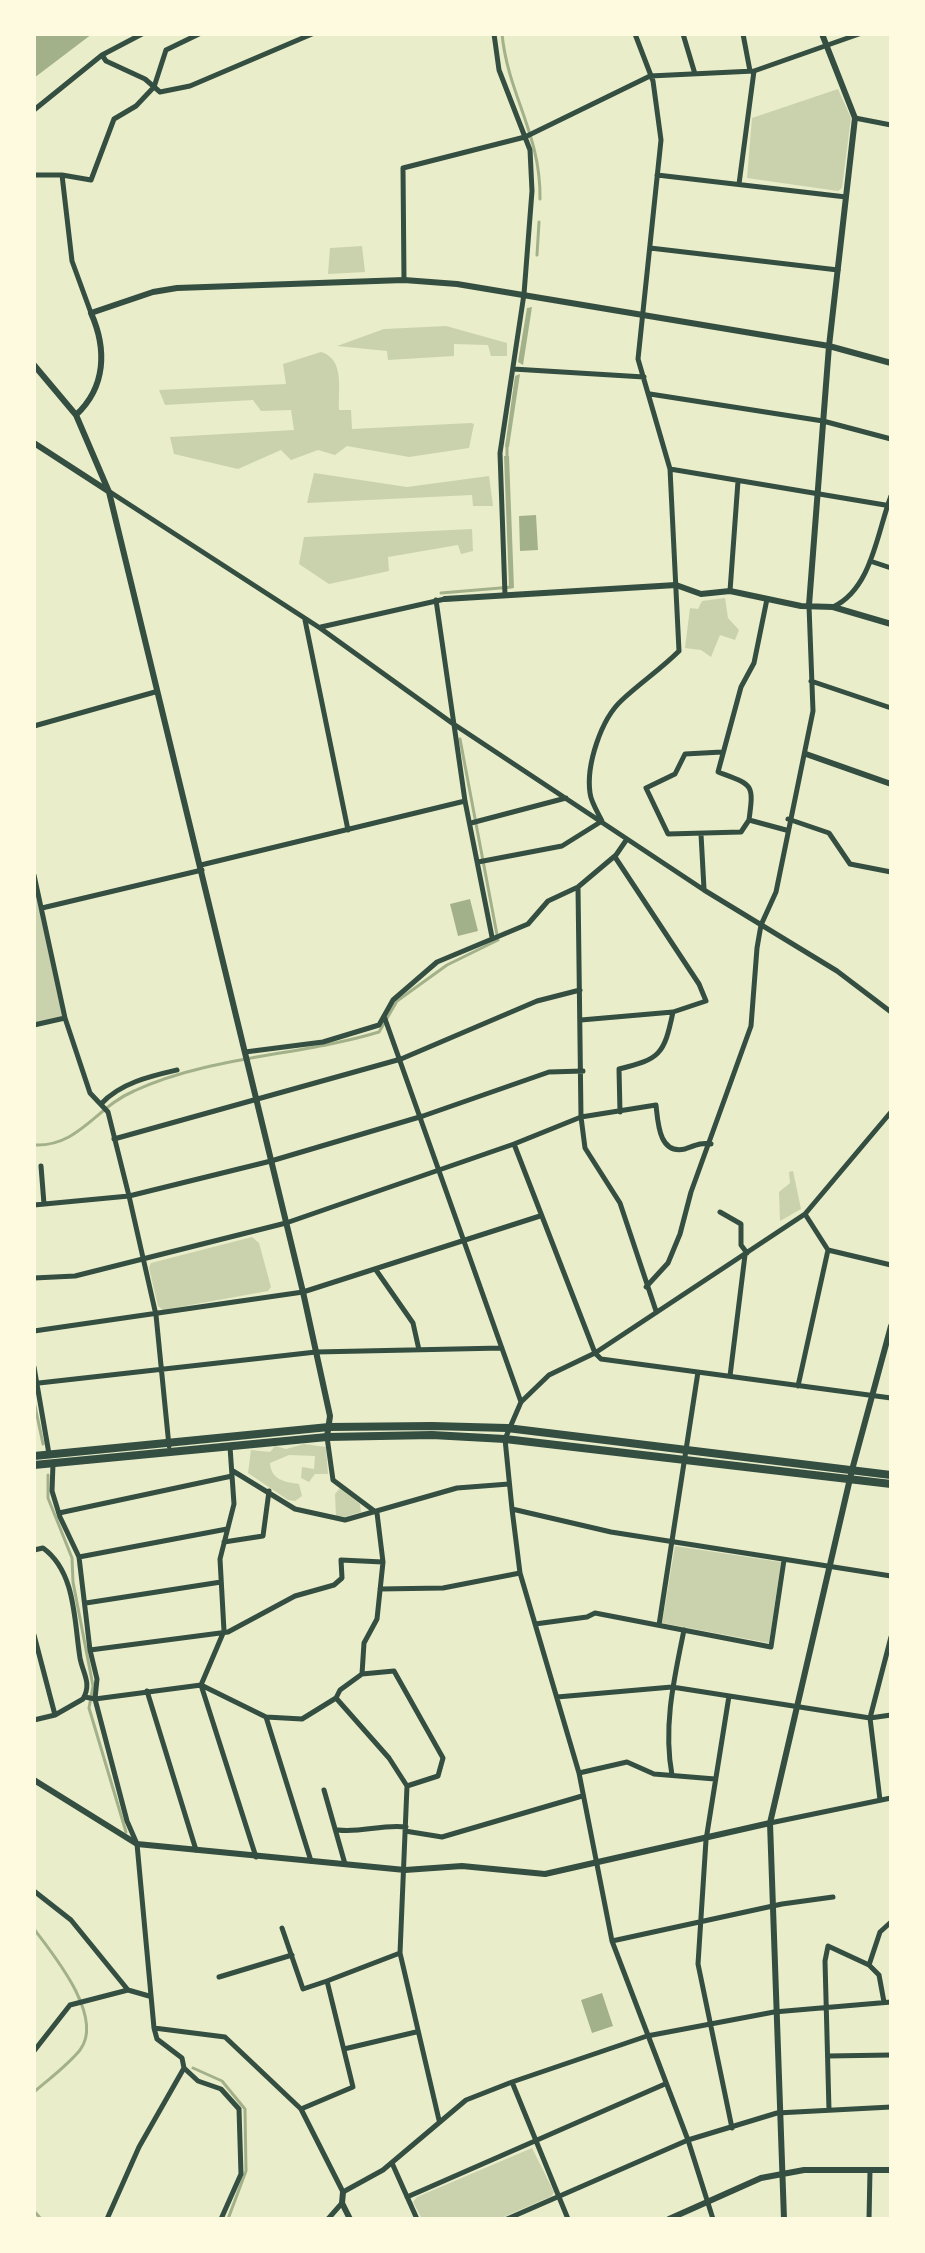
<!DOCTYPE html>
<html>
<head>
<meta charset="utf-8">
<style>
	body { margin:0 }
	#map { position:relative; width:925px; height:2253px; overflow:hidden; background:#e9edc9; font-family:"PT Sans Narrow",sans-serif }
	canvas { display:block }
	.frame { position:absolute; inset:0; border:36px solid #fefae0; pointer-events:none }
</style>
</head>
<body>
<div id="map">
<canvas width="925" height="2253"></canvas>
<div class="frame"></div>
</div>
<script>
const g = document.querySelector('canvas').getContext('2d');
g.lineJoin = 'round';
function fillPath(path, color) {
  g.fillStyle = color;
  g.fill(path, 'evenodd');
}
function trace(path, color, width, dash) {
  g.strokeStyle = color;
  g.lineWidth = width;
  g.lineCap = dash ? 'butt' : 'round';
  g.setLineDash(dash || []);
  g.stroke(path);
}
const green = new Path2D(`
	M838 89 851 118 842 188 838 191 747 178 752 118Z
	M362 246 365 272 328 274 330 248Z
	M446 326 507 343V356H491L488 345 454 344V356L388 360 387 351 337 346 384 329Z
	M321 352C345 359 338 389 339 410H351L352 429 471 423 474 424 469 448 409 457 347 446 335 455 318 450 291 460 281 450 238 469 174 454 170 437 294 430 291 410 261 411 253 400 165 405 159 390 286 384 283 364Z
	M314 473 407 487 489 476 493 506H473L472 495 307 503Z
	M472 529 473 551 461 554 458 545 388 557 389 571 329 584 299 564 304 537Z
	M725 598 728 618 739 630 735 640 720 635 711 657 701 650 685 648 690 608 698 609 702 601Z
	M34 875 65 1018 34 1025Z
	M793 1171 801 1209 780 1221 779 1192 790 1183 789 1172Z
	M252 1237 259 1243 271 1287 268 1291 163 1310 158 1306 149 1268 151 1263Z
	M304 1444 326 1447 328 1474H315L309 1482 301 1478 302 1467 314 1469 315 1456 289 1455 270 1463C271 1480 285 1482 299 1484L302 1496 295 1501 288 1500 248 1473 251 1450 270 1452 275 1446 286 1449Z
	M340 1488 360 1504 361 1512 345 1517 336 1516 335 1494Z
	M675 1546 781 1562 769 1643 662 1623Z
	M532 2148 554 2192 552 2196 499 2219H422L413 2202 417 2197Z`);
const water = new Path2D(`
	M34 34H92L34 78Z
	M532 307 523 365 518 362 527 308Z
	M520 374 509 447H505L515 376Z
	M504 456H509L514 588 509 587Z
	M536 515 538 550 520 551 519 516Z
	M470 899 478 931 458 936 450 904Z
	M602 1993 613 2026 592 2033 581 2000Z`);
const stream = new Path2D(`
	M502 34C508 95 541 134 540 199
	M537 255 539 222
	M507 443V459
	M441 593 512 587
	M34 1145C79 1147 96 1107 134 1091 210 1056 299 1056 379 1032L397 1001 447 965 498 940 460 739
	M34 1401 43 1444
	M48 1475V1498L72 1558 73 1582 93 1686 89 1708 126 1832
	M34 1929C53 1954 105 2017 80 2050 68 2065 49 2079 34 2092
	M193 2068 222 2081 245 2109 246 2171 228 2219
	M34 2211 41 2219`);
const minor = new Path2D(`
	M494 34 499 70 530 150 532 191 524 294 500 453 505 595
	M683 34 695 74
	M743 34 750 71
	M102 55 106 61 145 79 160 92 190 86 312 34
	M34 110 102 55 142 34
	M855 118 891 125
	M34 175H62
	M657 175 846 197
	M739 184 754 71
	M650 248 838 270
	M404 280 403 168 525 137 650 76 754 71 859 34
	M91 313 72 261 62 175 91 180 114 119 136 106 154 87 166 50 199 34
	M513 369 644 377
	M650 394 823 421 891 439
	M670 469 891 506
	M110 492 320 628 452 723 704 890 837 971 891 1012
	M870 561 891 568
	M730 591 738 481
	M767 599 754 663 741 687 718 772C753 785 754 783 749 820L786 830
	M436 600 465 801 492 937
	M833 607C872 589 877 532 891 496
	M305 620 348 830
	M321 627 445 599
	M811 681 891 708
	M34 726 155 692
	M722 752 685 754 675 774 646 788 668 834 741 832 749 820
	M788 819 829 833 850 864 891 872
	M471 823 566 798
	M701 834 704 889
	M615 857 699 984 706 1001 673 1012C664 1055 660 1059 619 1069L620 1112
	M478 862 562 846 602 821C598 813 591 802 590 793 586 765 601 719 622 700 640 683 661 669 679 651L670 469 638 359 661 140 653 81 635 34
	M201 865 465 801
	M34 875 65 1018 90 1093 108 1112 129 1196 156 1315 169 1446
	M578 887 581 1117 585 1148 620 1203 656 1311
	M42 908 202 870
	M384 1016 521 1402
	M581 1020 673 1012
	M34 1025 65 1018
	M245 1052 323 1042 379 1025 393 1000 437 962 528 924 548 901 578 887 616 855 627 839
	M101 1104C120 1083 151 1076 177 1070
	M891 1112 805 1214 595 1353 549 1375 521 1402 505 1439 512 1509 611 1532 891 1576
	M114 1139 401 1059 537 1001 580 990
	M711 1144C701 1142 694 1146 685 1149 659 1155 658 1123 656 1105L581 1117 514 1144 595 1353 601 1359 891 1398
	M41 1166 44 1204
	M34 1205 129 1196 271 1161 423 1116 549 1072 583 1071
	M720 1212 741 1224V1245L747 1253
	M805 1214 828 1250 891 1265
	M376 1270 413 1323 419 1350
	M34 1278 75 1276 286 1223 514 1144
	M646 1287 668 1263 680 1234 691 1192 751 1026 757 948 761 925 776 892 813 711 809 606
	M34 1331 303 1292 540 1216
	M34 1367 49 1454
	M730 1376 745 1255
	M39 1383 316 1352 502 1348
	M798 1386 828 1250
	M327 1437 333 1480 377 1513 383 1562 377 1619 364 1643 362 1674
	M230 1447 234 1504 220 1559 224 1631 201 1685 256 1857
	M53 1464 52 1491 60 1517 79 1557
	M233 1471 295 1509 345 1520 457 1488 509 1484
	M512 1509 520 1573 579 1773 612 1941 688 2140 713 2219
	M59 1513 232 1476
	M227 1529 79 1557 90 1650 97 1679 95 1699 127 1821 137 1844 154 2028 225 2037 301 2109 343 2192 383 2170 466 2100 512 2082
	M224 1542 263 1536 269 1491
	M34 1550 43 1548C76 1572 74 1621 80 1658 83 1674 92 1683 83 1699L55 1715 34 1720
	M380 1589 443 1588 520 1573
	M86 1603 221 1582
	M535 1624 587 1617 595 1613 771 1647 784 1560
	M659 1625 698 1372
	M34 1635 55 1715
	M90 1650 228 1632 295 1596 334 1585 342 1578 341 1560 383 1562
	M147 1691 196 1850
	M729 1696 706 1840 698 1964 732 2128
	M85 1697 95 1699 201 1685 266 1717 302 1719 336 1698 340 1690 362 1674 394 1671 443 1758 438 1776 407 1786 400 1953 439 2120
	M557 1697 672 1687 870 1718 891 1715
	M336 1698 389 1758 407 1786
	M266 1717 311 1861
	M579 1773 627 1762 654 1774 715 1779
	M672 1775C663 1726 674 1679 684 1630
	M324 1790 345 1864
	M880 1800 870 1718 891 1637
	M770 1823 891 1798
	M338 1830C361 1833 382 1824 406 1827
	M405 1831 442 1837 582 1796
	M34 1891 71 1920 128 1990 149 1996
	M282 1928 303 1989 327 1981
	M612 1941 782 1904 833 1897
	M869 1965 879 1975 884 2002
	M219 1977 292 1955
	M344 2049 416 2032
	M34 2051 70 2005 128 1990
	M828 2056 891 2055
	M184 2068 198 2081 221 2089 239 2109 241 2174 221 2219
	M301 2109 353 2087 327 1981 400 1953
	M829 2110 825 1961 828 1946 869 1965 880 1932 891 1922
	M392 2163 417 2219
	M407 2197 665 2084
	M107 2219 139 2147 184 2068 182 2058 157 2039 154 2028
	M328 2219 342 2203
	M507 2219 688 2140 777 2113 891 2107
	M568 2219 512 2082 647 2036 774 2012 891 2002
	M869 2219 870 2170`);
const tertiary = new Path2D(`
	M34 365 76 415 109 492 303 1292 330 1416 327 1437
	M76 415C106 387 107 349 91 313L153 292 177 288 404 280 457 284 829 346 891 363
	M34 443 108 491
	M445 599 676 585 701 594 730 591 801 606 833 607 891 624
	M809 605 829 346 855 118 822 34
	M806 754 891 784
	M34 1780 137 1844 405 1870 462 1866 545 1874 770 1823
	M343 2192 342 2203 350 2219
	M669 2219 761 2178 804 2170H891
	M784 2219 770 1823 852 1470 891 1326`);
const trunk = new Path2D(`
	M34 1456 329 1427 432 1426 507 1428 891 1475
	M34 1465 327 1437 432 1435 505 1439 891 1484`);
fillPath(green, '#cad2ad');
fillPath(water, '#a3b18a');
trace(stream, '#a3b18a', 3);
trace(minor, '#344e41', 5);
trace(tertiary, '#344e41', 6);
trace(trunk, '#344e41', 8);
</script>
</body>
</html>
